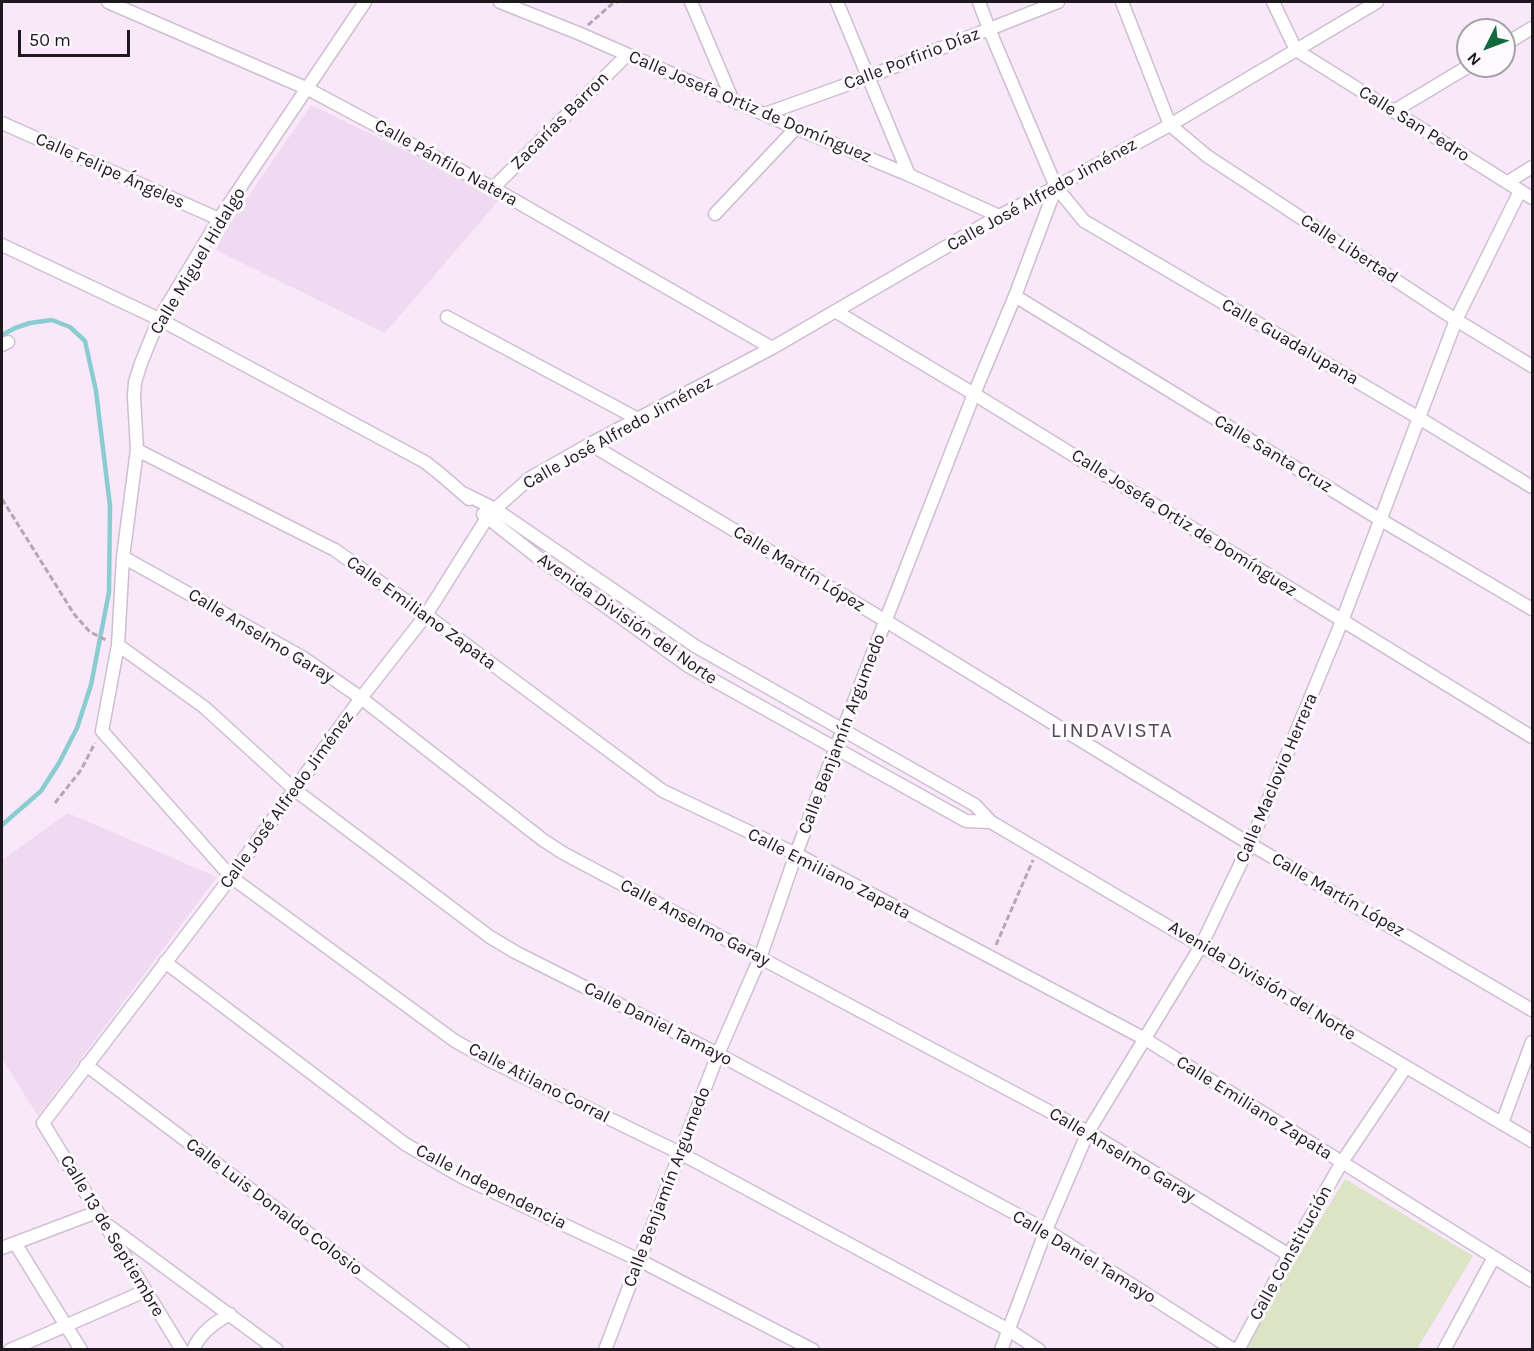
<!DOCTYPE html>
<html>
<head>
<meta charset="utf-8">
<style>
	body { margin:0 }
	#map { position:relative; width:1534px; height:1351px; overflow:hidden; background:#f8e8fa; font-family:Karla,sans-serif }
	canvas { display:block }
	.frame { position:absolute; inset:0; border:3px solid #1e191f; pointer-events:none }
	.north { position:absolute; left:1456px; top:18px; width:60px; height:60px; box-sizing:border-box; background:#fdfafe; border:2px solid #a4a0a5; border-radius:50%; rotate:228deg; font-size:16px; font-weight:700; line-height:24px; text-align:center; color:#1e191f }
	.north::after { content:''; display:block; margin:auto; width:21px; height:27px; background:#116a3c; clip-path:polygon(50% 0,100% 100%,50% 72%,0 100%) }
	.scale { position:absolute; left:18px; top:30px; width:112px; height:27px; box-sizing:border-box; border:3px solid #1e191f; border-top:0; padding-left:8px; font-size:18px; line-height:21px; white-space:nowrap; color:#1e191f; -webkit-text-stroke:4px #fdfafe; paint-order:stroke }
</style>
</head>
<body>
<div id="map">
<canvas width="1534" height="1351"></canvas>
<div class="frame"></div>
<div class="north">N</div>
<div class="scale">50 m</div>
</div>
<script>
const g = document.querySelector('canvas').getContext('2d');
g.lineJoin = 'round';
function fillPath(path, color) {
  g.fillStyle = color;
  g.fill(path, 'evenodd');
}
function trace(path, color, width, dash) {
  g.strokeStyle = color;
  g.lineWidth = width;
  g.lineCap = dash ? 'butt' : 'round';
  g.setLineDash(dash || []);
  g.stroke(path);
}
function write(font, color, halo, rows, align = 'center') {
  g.font = font + ' Karla,sans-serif';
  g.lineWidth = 6;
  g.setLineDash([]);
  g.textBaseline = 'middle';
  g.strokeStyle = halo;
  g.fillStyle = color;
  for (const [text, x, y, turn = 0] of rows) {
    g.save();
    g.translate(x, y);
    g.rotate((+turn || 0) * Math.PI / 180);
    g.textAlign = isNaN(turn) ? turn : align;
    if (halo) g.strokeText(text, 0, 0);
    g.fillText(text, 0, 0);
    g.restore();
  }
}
const built = new Path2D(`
	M311 105 477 186 500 199 385 333 216 250 230 223Z
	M68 813 217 877 38 1116 2 1059V860Z`);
const green = new Path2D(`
	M1345 1179 1473 1256 1417 1349 1250 1350 1244 1346Z`);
const stream = new Path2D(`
	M2 335 15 328 30 323 52 320 70 327 85 341 96 391 110 506 109 592 91 685 77 728 59 763 41 791 2 825`);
const path = new Path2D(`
	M588 25 612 4 617 2
	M2 499 74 614 90 632 106 640
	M55 803 81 770 95 743
	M996 945 1033 860`);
const street = new Path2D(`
	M108 2 308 89 493 188 772 348
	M365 2 219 219 159 319 141 363 135 382 134 397 137 450 123 557 118 645 102 731 231 877 455 1041 489 1060 680 1153 1009 1330 1039 1350
	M500 2 578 33 796 128 909 175 999 216
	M691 2 733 101
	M837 2 909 175
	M979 2 989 29 1056 187 1084 221 1419 418 1532 487
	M1122 2 1170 125 1207 156 1456 320 1532 366
	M1273 2 1296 50 1532 198
	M1504 45 1532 28
	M1394 111 1469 66
	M765 114 868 77 1058 2
	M2 123 219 219
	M1508 182 1532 167
	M493 188 627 55
	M715 214 796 128
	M2 245 159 319 425 462 439 473 469 499
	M1015 296 1381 520 1532 609
	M835 311 974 394 1532 737
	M447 317 638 419
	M2 345 8 342
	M590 444 886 621 1250 844 1532 1010
	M137 450 335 550 426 615 663 791 796 854 1145 1039 1532 1281
	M465 494 495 509 695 646 975 805 991 822 1532 1141
	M483 514 540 559 688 666 966 821 991 822
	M123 557 302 657 361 698 543 840 563 853 1088 1132 1289 1255
	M118 645 204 707 295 790 490 937 517 953 718 1054 1046 1230 1234 1350
	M165 962 405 1144 462 1177 639 1260 813 1350
	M86 1065 463 1350
	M1502 1123 1532 1042
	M109 1226 277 1350
	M15 1243 81 1350
	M2 1248 97 1212
	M10 1350 145 1291
	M182 1350 43 1123 231 877 361 698 426 615 487 518 495 509 530 478 590 444 772 348 999 216 1056 187 1170 125 1377 2
	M193 1350C200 1333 214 1323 230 1314
	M605 1350 718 1054 760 958 796 854 835 750 974 394 1015 296 1056 187
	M1001 1350 1046 1230 1088 1132 1201 946 1250 844 1342 621 1456 320 1520 191
	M1238 1350 1289 1255 1342 1162 1406 1067
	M1444 1350 1494 1257`);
const streetNames = [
	["Calle Porfirio Díaz",912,59,-21],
	["Calle Josefa Ortiz de Domínguez",750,107,23],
	["Zacarías Barron",560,121,-45],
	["Calle San Pedro",1414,124,32],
	["Calle Pánfilo Natera",446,163,29],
	["Calle Felipe Ángeles",110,171,24],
	["Calle José Alfredo Jiménez",1042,195,-29],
	["Calle Libertad",1349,249,33],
	["Calle Miguel Hidalgo",198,261,-59],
	["Calle Guadalupana",1290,342,30],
	["Calle José Alfredo Jiménez",618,433,-29],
	["Calle Santa Cruz",1273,454,31],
	["Calle Josefa Ortiz de Domínguez",1184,523,32],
	["Calle Martín López",799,569,31],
	["Calle Emiliano Zapata",421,613,36],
	["Avenida División del Norte",627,619,35],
	["Calle Anselmo Garay",261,636,31],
	["Calle Benjamín Argumedo",842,734,-69],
	["Calle Maclovio Herrera",1277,778,-67],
	["Calle José Alfredo Jiménez",287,800,-54],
	["Calle Emiliano Zapata",829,874,27],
	["Calle Martín López",1338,895,30],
	["Calle Anselmo Garay",695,923,28],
	["Avenida División del Norte",1262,981,31],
	["Calle Daniel Tamayo",658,1024,27],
	["Calle Atilano Corral",539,1083,27],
	["Calle Emiliano Zapata",1254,1108,32],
	["Calle Anselmo Garay",1122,1155,31],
	["Calle Independencia",491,1187,27],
	["Calle Benjamín Argumedo",667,1187,-69],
	["Calle Luis Donaldo Colosio",274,1207,37],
	["Calle 13 de Septiembre",112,1236,59],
	["Calle Constitución",1291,1253,-61],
	["Calle Daniel Tamayo",1084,1257,31]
];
const quarterNames = [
	["LINDAVISTA",1112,731]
];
fillPath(built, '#f0daf2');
fillPath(green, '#dde3c5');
trace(stream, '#8bccd1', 4.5);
trace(street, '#cebfd0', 15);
trace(path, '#b4a7b5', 3, [6, 3]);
trace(street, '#fff', 12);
write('18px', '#1e191f', '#fdfafe', streetNames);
g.letterSpacing = '1.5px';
write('21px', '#544756', '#fdfafe', quarterNames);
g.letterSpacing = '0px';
</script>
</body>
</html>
